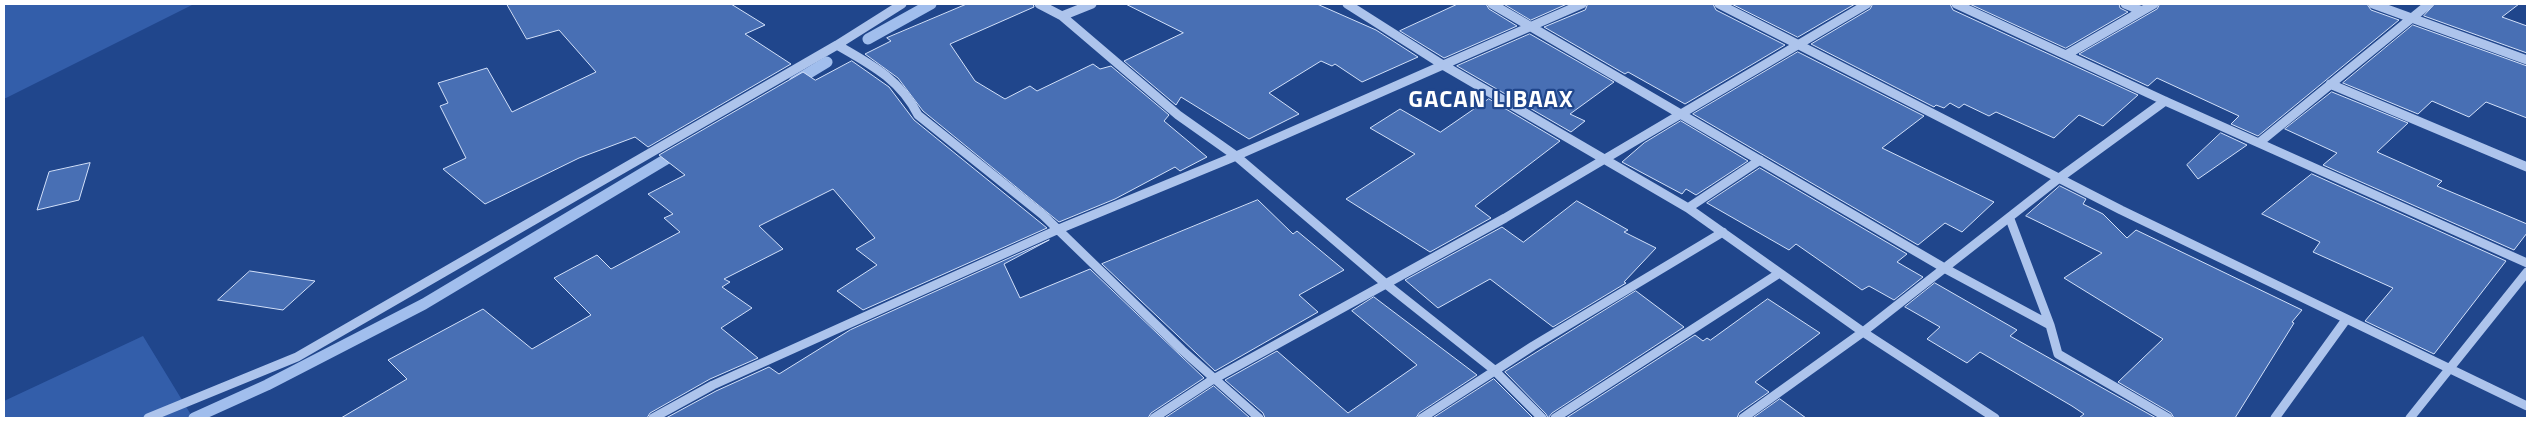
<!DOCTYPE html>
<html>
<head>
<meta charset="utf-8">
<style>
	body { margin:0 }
	#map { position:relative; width:2531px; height:422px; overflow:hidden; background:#20468c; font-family:"Titillium Web",sans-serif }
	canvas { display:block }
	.frame { position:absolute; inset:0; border:5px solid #fff; pointer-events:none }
</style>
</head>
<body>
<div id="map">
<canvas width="2531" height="422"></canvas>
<div class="frame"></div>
</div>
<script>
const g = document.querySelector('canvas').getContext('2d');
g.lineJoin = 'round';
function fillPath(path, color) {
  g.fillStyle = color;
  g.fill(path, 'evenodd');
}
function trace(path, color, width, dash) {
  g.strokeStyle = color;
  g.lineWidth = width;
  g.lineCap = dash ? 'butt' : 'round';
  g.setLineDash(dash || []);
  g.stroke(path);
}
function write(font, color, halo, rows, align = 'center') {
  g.font = font + ' "Titillium Web",sans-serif';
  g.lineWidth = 4.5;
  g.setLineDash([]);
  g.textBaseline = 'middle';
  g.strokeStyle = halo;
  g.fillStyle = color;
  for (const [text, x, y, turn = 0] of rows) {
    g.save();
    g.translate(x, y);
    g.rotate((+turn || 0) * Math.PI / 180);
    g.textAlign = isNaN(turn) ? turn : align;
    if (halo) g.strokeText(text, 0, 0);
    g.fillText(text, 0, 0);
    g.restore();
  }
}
const green = new Path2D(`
	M4 4H194L6 98H4Z
	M143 336 193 418H4V401Z`);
const stream = new Path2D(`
	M868 39 931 4
	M794 82 827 62
	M194 418 267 385 424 304 678 152`);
const building = new Path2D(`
	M507 4H731L765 25 745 34 791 64 648 147 635 137 579 158 485 204 443 169 466 158 440 106 448 103 438 83 487 68 512 112 596 72 559 30 527 39Z
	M967 4H1033L1034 7 950 44 975 81 1005 99 1030 86 1037 91 1093 64 1100 69 1111 66 1169 115 1164 121 1207 157 1180 171 1175 167 1115 199 1059 222 923 111 898 78 865 54 891 41 887 38Z
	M1126 4H1317L1376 30 1418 57 1362 82 1335 64 1332 66 1321 61 1269 93 1299 114 1249 139 1181 97 1176 105 1124 61 1183 33Z
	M1458 4H1486L1489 9 1517 26 1444 58 1400 31Z
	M1504 4H1567L1531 20Z
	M1588 4H1713L1716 10 1785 45 1685 104 1628 72 1625 74 1544 27 1585 10Z
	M1732 4H1855L1798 37Z
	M1873 4H1950L1953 10 2138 95 2103 126 2079 115 2054 138 1996 112 1989 116 1964 104 1959 108 1950 103 1944 108 1936 105 1934 107 1811 44 1870 9Z
	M1970 4H2119L2120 8 2128 12 2066 48Z
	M2160 4H2367L2371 10 2399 20 2258 136 2231 124 2239 116 2157 78 2148 86 2079 54 2157 9Z
	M2435 4H2519L2502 17 2527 26V53L2424 16Z
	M2413 25 2527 66V118L2486 102 2469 117 2432 101 2418 114 2343 83Z
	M1530 34 1614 82 1570 114 1585 121 1571 132 1457 66Z
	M1798 52 1924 116 1882 148 1994 202 1962 232 1945 223 1918 245 1693 114Z
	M852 61 889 87 914 120 1047 228 863 310 837 291 877 265 856 249 875 238 833 189 759 226 783 249 724 279 730 282 722 287 752 308 721 328 758 358 710 379 650 413 647 418H341L407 379 388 360 483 309 532 349 591 315 554 278 597 255 611 269 680 232 664 218 673 214 648 194 685 175 659 155 803 72 815 80Z
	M2332 92 2408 123 2377 152 2442 181 2437 186 2527 224V233L2514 250 2323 165 2337 153 2285 129Z
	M1489 99 1560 141 1475 206 1491 218 1430 252 1346 199 1415 154 1370 128 1400 109 1440 132Z
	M1681 121 1748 161 1696 195 1686 189 1682 194 1622 162 1644 143Z
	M2221 133 2247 145 2198 179 2187 165Z
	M90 163 79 200 37 210 49 172Z
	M1760 168 1907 254 1897 262 1923 277 1894 300 1869 286 1862 290 1796 244 1789 250 1707 203Z
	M2312 174 2506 261 2434 354 2365 321 2393 288 2313 252 2320 242 2262 214Z
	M2060 186 2086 199 2083 204 2103 214 2127 238 2136 230 2302 310 2292 322 2294 323 2235 418H2174L2171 413 2118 382 2163 339 2064 278 2102 253 2026 216Z
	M1258 200 1293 234 1297 231 1344 270 1299 295 1318 312 1215 371 1102 264Z
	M1577 201 1628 230 1624 232 1656 248 1624 282 1626 283 1553 327 1490 279 1438 308 1405 280 1502 227 1523 242Z
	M1049 240 1004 264 1020 298 1090 269 1204 378 1151 413 1148 418H666L716 391 769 367 779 374 850 330Z
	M250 271 315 281 283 310 218 300Z
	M1935 283 2017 330 2010 336 2156 418H2079L2084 414 2072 406 1980 352 1967 363 1927 339 1940 327 1905 307Z
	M1636 291 1684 327 1552 413 1548 418 1546 414 1505 372Z
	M1374 297 1477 375 1419 413 1416 418H1265L1263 413 1225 380 1277 351 1348 413 1417 365 1352 311Z
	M1768 299 1820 333 1755 382 1769 392 1739 413 1737 418H1566L1695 335 1703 341 1707 338 1710 340Z
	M1494 379 1533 418H1433Z
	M1214 386 1250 418H1165Z
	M1780 399 1806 418H1753Z`);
const minor = new Path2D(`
	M1039 4 1062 16 1178 115 1236 156 1386 284 1493 369 1542 418
	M1347 4 1443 65 1688 208 1863 332 1995 418
	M1492 4 1946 269 2050 325 2058 354 2168 418
	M1719 4 2121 210 2527 406
	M1956 4 2165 101 2527 263
	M2125 4 2142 11
	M2373 4 2527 60
	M1062 16 1092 4
	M837 45C870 64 900 79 918 115L1043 215 1182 350 1259 418
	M2066 55 2154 4
	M2330 84 2527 167
	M2260 142 2429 4
	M1688 208 1760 160
	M2010 219 2050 325
	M148 418 297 357 837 45 902 4
	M653 418 713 385 1059 229 1236 156 1582 4
	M1154 418 1212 380 1505 218 1867 4
	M1422 418 1533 346 1723 232
	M1555 418 1778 274
	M1743 418 1863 332 2058 179 2165 101
	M2275 418 2345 321
	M2410 418 2527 272`);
const districtNames = [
	["GACAN LIBAAX",1491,101]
];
fillPath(green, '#335eaa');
trace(stream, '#a1beed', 11);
fillPath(building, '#486fb4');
trace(building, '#d2e0f9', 1);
trace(minor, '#adc4ec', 9);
g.letterSpacing = '1px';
write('bold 24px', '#fff', '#20468c', districtNames);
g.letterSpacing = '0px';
</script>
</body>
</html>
